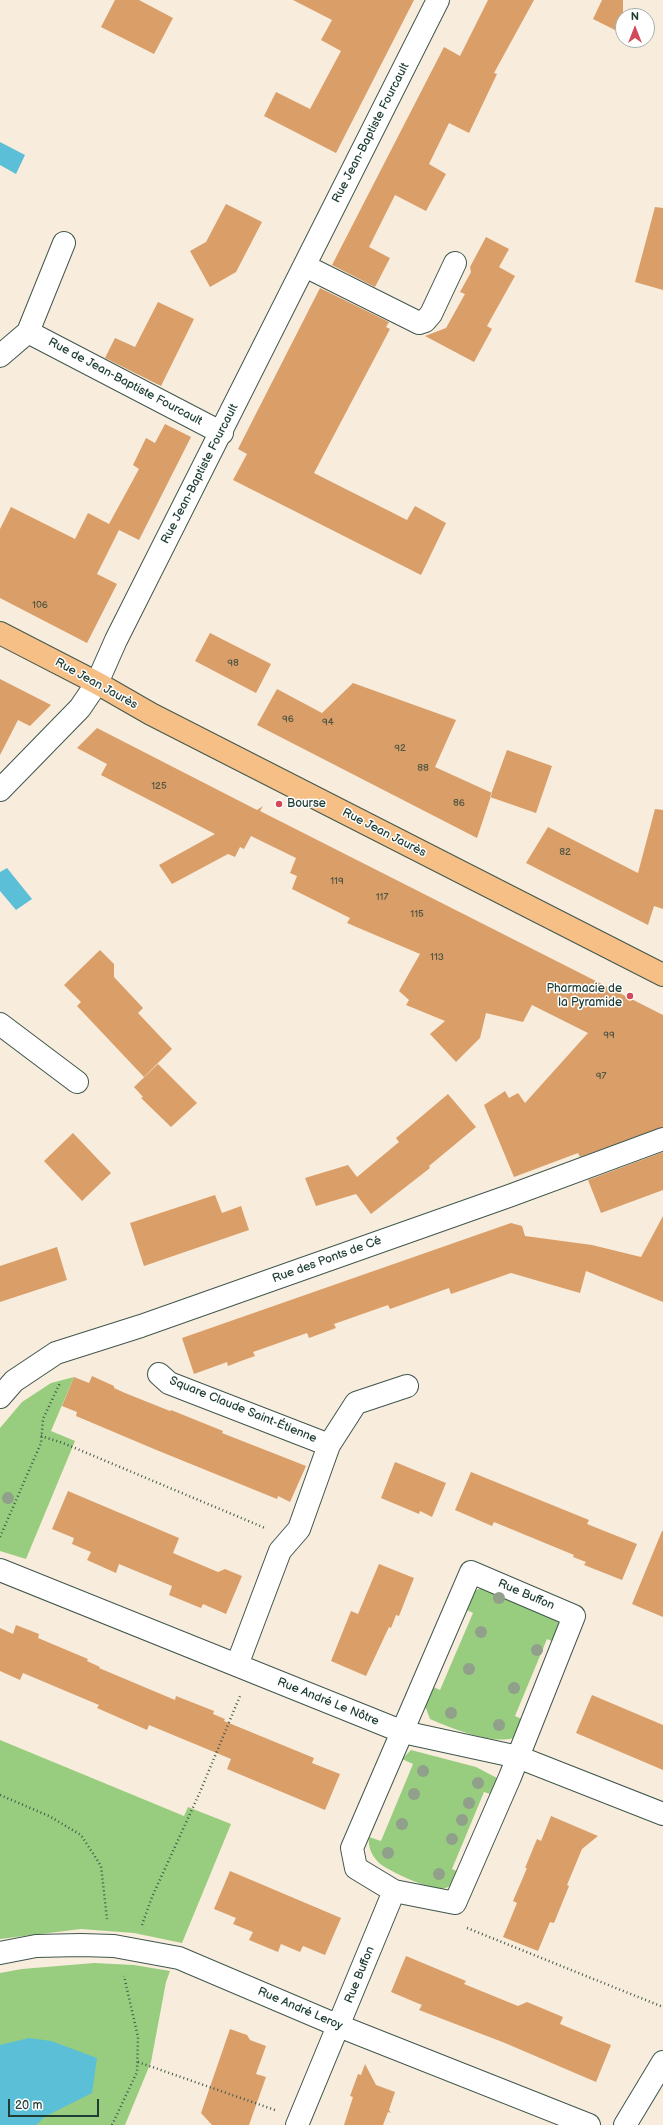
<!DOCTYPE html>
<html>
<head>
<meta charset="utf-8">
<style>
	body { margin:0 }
	#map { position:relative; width:663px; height:2125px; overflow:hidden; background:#f8ecdc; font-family:"Balsamiq Sans",sans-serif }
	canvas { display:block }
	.north { position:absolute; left:615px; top:8px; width:40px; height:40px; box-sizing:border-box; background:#fff; border:1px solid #a5b1ae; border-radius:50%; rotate:0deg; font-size:11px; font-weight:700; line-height:16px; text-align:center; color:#1f3d34 }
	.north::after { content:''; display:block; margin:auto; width:14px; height:18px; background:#d1495b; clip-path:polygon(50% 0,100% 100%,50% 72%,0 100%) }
	.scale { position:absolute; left:8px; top:2099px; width:91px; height:18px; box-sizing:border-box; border:2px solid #1f3d34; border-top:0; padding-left:5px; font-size:12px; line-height:14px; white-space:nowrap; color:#1f3d34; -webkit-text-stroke:3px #fff; paint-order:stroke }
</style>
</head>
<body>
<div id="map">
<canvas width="663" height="2125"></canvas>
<div class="north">N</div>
<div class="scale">20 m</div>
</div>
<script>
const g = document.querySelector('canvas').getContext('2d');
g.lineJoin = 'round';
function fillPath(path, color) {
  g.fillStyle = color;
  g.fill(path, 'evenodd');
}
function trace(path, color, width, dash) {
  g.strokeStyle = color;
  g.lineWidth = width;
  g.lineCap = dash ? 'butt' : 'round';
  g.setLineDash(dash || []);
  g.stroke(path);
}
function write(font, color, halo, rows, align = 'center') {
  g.font = font + ' "Balsamiq Sans",sans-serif';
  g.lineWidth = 3;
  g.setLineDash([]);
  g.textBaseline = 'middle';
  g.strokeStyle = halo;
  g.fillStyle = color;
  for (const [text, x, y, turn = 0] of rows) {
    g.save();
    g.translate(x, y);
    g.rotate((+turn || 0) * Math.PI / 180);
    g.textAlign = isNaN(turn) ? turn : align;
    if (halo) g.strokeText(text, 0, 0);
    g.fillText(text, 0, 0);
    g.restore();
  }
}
const green = new Path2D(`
	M74 1377 51 1431 75 1441 26 1559 0 1551V1428L22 1402 51 1383Z
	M484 1587 552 1614 559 1624V1644L547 1639 515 1716 526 1721C524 1725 522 1732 519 1735 502 1749 448 1727 430 1719L424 1703 429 1685 440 1690 473 1613 461 1607 474 1591Z
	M0 1740 184 1816 188 1807 231 1824 182 1943 134 1933 81 1929 0 1939Z
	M411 1750 476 1767 497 1778 496 1796 484 1792 452 1869 464 1874C456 1881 451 1888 441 1889 430 1890 386 1870 378 1862 371 1854 368 1847 369 1837L381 1841 413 1764 402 1759Z
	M94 1963 134 1965 170 1971 166 1982 151 2062 125 2125H0V1973L22 1969Z`);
const water = new Path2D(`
	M0 142 25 155 16 174 0 165Z
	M7 868 32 899 16 910 0 891V872Z
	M29 2038 51 2041 97 2058 92 2093 46 2116 36 2125H0V2045Z`);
const building = new Path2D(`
	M115 0H139L173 18 154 54 101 27Z
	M293 0H414L336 153 264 116 276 92 310 109 341 51 321 40 332 20Z
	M488 0H534L494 73 497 74 469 133 449 123 429 164 446 174 426 211 395 195 369 247 390 258 375 287 332 265 444 47 460 56Z
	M602 0H623V34L593 19Z
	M226 204 262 222 236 272 210 287 190 251 206 242Z
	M655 207 663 208V290L635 282Z
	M486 237 509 249 499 267 515 276 487 326 492 329 474 362 425 336 446 328 465 294 460 292 471 272 470 267Z
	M320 288 389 322 386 327 390 329 314 473 407 520 415 506 446 523 421 575 233 480 247 454 238 449Z
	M158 302 194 319 161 386 105 358 115 338 135 347Z
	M165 424 191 437 139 540 119 530 97 574 117 584 87 643 0 598V529L11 507 75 539 88 513 109 524 139 469 133 465 146 438 155 443Z
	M210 633 271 664 256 693 195 661Z
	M0 679 51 705 30 726 18 720 0 755Z
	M353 683 456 720 435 767 492 793 477 838 257 725 277 689 322 713Z
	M97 728 257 810 263 806 260 811 663 1015V1127L580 1157 578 1153 514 1177 484 1105 505 1091 509 1098 518 1093 525 1103 588 1033 532 1005 523 1022 486 1013 480 1038 456 1062 430 1034 445 1021 406 1005 409 1000 399 991 420 954 347 923 350 918 292 889 297 876 290 873 296 858 251 836 244 849 240 847 235 857 228 854 172 884 159 865 215 834 101 775 107 764 77 748Z
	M507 750 552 766 536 813 490 797Z
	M655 809 663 810V909L654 906 648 925 526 863 548 827 638 873Z
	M100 950 114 964V977L143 1008 138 1013 172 1049 144 1077 77 1006 81 1002 64 985Z
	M158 1064 197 1103 171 1127 141 1098 143 1097 134 1087Z
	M448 1094 476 1127 429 1166 430 1168 371 1214 356 1194 316 1206 305 1178 348 1165 357 1177 399 1142 396 1138Z
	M73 1133 111 1173 82 1201 44 1161Z
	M663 1152V1190L601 1213 588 1180Z
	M215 1195 222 1213 241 1206 249 1230 144 1266 130 1223Z
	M663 1216V1302L586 1271 580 1293 511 1273 451 1294 449 1288 390 1309 388 1305 334 1324 336 1328 309 1338 307 1333 253 1352 255 1356 241 1361 228 1366 227 1362 194 1374 182 1338 511 1223 522 1226 525 1236 592 1245 641 1257Z
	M57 1247 67 1280 0 1302V1266Z
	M92 1376 114 1386V1388L125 1393 170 1411 171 1410 223 1431 222 1433 306 1466 290 1502 278 1496 277 1499 154 1449 76 1416 77 1412 62 1406 74 1377 89 1383Z
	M395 1462 446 1483 432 1517 420 1511 419 1514 381 1498Z
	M471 1472 589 1520 587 1524 637 1544 622 1580 584 1565 586 1562 573 1557 574 1555 494 1522 492 1526 455 1510Z
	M68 1491 179 1538 173 1553 218 1572 225 1569 242 1576 226 1614 203 1604 201 1608 169 1595 172 1586 119 1564 116 1573 87 1560 91 1552 72 1544 74 1538 52 1529Z
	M662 1531H663V1617L632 1604Z
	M379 1564 414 1578 399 1616 396 1615 391 1628 389 1627 366 1676 331 1661 351 1611 358 1614Z
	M16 1625 39 1634 38 1638 88 1659 87 1661 100 1667 99 1668 175 1700 176 1696 214 1711 213 1714 225 1719 224 1721 314 1758 312 1763 340 1774 325 1810 227 1769 231 1759 149 1725 147 1730 97 1708 99 1705 23 1673 20 1680 0 1671V1628L13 1634Z
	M592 1695 663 1725V1770L576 1733Z
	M551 1816 598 1836 582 1849 567 1885 569 1886 554 1923 550 1922 538 1951 503 1937 517 1903 513 1901 527 1868H525L537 1839 541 1841Z
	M230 1871 341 1918 325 1955 303 1946 300 1952 281 1944 278 1952 249 1940 253 1932 233 1924 236 1918 214 1909Z
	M406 1956 466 1981 464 1984 518 2006 527 2002 563 2017 560 2024 611 2045 596 2082 505 2043 419 2010 422 2005 391 1992Z
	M230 2029 247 2035 250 2040 266 2046 256 2074 266 2077 249 2125H212L201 2113Z
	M365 2064 376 2085 395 2092 389 2110 391 2113 388 2112 383 2125H344L353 2097 350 2096 358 2074 361 2075Z`);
const path = new Path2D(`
	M41 1436 63 1443 265 1528
	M0 1537 41 1443 43 1419 60 1383
	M0 1795 49 1816 81 1835 101 1866 107 1919
	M142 1925 152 1897 200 1792 240 1696
	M467 1928 663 2007
	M138 2062 275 2110
	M112 2125 137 2072 138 2037 124 1976`);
const minor = new Path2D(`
	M64 243 28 332 222 433
	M305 266 419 323 425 321 431 314 455 263
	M0 356 28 332
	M0 790 80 708 97 683 116 640 438 0
	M0 1024 77 1082
	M159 1374 169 1383 329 1445 299 1529 280 1551 237 1665
	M0 1397 14 1381 56 1353 141 1326 509 1196 663 1139
	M329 1445 356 1403 407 1386
	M0 1570 403 1732 518 1757 663 1814
	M471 1572 574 1616 510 1777 455 1903 394 1891 356 1868 352 1848Z
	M0 1953 36 1946 81 1945 114 1946 179 1958 339 2026 589 2125
	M297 2125 394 1891
	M625 2125 663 2062`);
const major = new Path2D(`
	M0 633 97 683 151 714 663 975`);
const trees = [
	[8,1498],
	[499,1598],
	[481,1632],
	[537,1650],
	[469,1669],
	[514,1688],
	[451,1713],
	[499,1725],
	[423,1771],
	[478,1783],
	[414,1794],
	[469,1803],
	[462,1820],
	[402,1824],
	[452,1839],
	[388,1853],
	[439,1874]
];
const markers = [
	[279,804,4,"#d1495b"],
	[630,996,4,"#d1495b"]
];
const numberNames = [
	["106",40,605],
	["98",233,663],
	["96",288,719],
	["94",328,722],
	["92",400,748],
	["88",423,768],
	["125",159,786],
	["86",459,803],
	["82",565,852],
	["119",337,881],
	["117",382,897],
	["115",417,914],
	["113",437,957],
	["99",609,1035],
	["97",601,1076]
];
const streetNames = [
	["Rue Jean-Baptiste Fourcault",371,133,-63],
	["Rue de Jean-Baptiste Fourcault",125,382,28],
	["Rue Jean-Baptiste Fourcault",200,474,-63],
	["Rue Jean Jaurès",96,684,29],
	["Rue Jean Jaurès",384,833,27],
	["Rue des Ponts de Cé",327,1260,-20],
	["Square Claude Saint-Étienne",243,1410,22],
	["Rue Buffon",526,1595,23],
	["Rue André Le Nôtre",328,1702,22],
	["Rue Buffon",360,1975,-68],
	["Rue André Leroy",300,2009,23]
];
const poiNames = [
	["Bourse",287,804],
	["Pharmacie de",622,989,"right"],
	["la Pyramide",622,1003,"right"]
];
fillPath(green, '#98cd7f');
fillPath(water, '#5abfd7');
fillPath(building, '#da9e69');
trace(minor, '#40574d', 24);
trace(major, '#40574d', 24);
trace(path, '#40574d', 2.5, [1, 3]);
trace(minor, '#fff', 22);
trace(major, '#f5bf86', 22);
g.fillStyle = '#91a08a';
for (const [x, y] of trees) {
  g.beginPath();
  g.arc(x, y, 6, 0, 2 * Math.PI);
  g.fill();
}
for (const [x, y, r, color] of markers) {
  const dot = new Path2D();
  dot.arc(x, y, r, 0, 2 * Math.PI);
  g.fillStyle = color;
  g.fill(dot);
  trace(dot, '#fff', 1.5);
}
write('10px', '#4e5541', null, numberNames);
write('12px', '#1f3d34', '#fff', streetNames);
write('12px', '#1f3d34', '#fff', poiNames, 'left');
</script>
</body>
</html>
